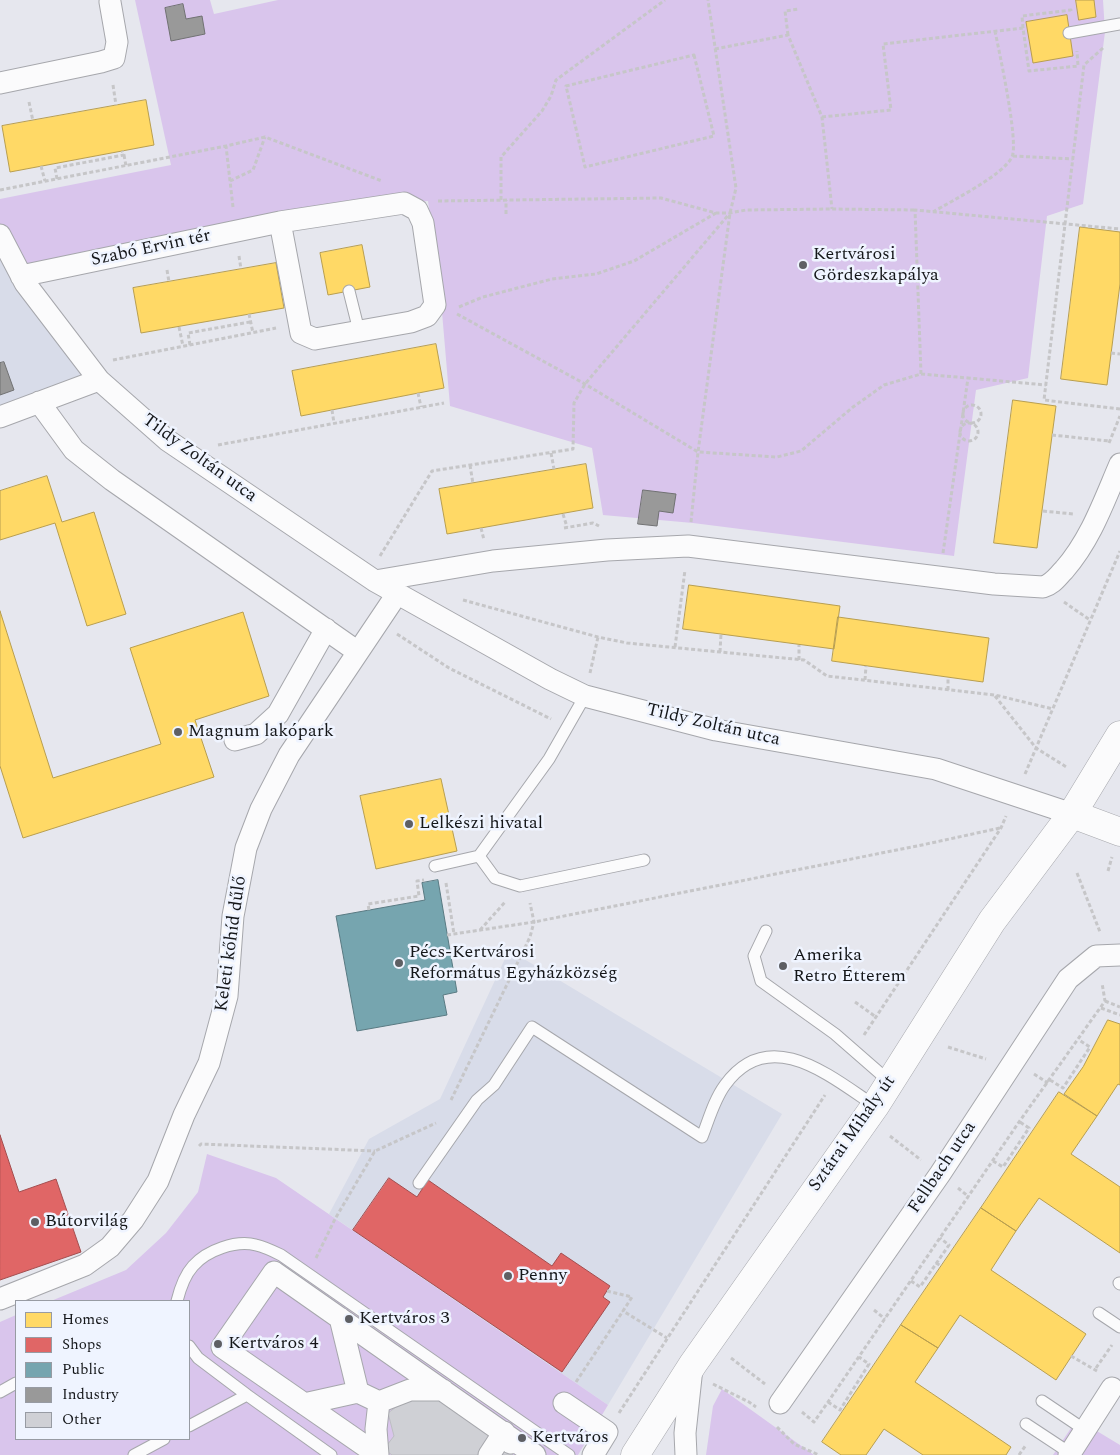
<!DOCTYPE html>
<html>
<head>
<meta charset="utf-8">
<style>
	body { margin:0 }
	#map { position:relative; width:1120px; height:1455px; overflow:hidden; background:#e6e7ee; font-family:Spectral,serif }
	canvas { display:block }
	.legend { position:absolute; left:15px; top:1300px; width:175px; height:140px; box-sizing:border-box; background:#eff4ff; border:1px solid #979ba3; margin:0; padding:6px 9px; list-style:none; font-size:15px; color:#141619 }
	.legend li { display:flex; align-items:center; gap:10px; height:25px }
	.legend b { width:25px; border:1px solid #979ba3 }
</style>
</head>
<body>
<div id="map">
<canvas width="1120" height="1455"></canvas>
<ul class="legend">
<li><b style="height:14px;background:#ffd966"></b>Homes</li>
<li><b style="height:14px;background:#e06666"></b>Shops</li>
<li><b style="height:14px;background:#76a5af"></b>Public</li>
<li><b style="height:14px;background:#999"></b>Industry</li>
<li><b style="height:14px;background:#cfd0d5"></b>Other</li>
</ul>
</div>
<script>
const g = document.querySelector('canvas').getContext('2d');
g.lineJoin = 'round';
function fillPath(path, color) {
  g.fillStyle = color;
  g.fill(path, 'evenodd');
}
function trace(path, color, width, dash) {
  g.strokeStyle = color;
  g.lineWidth = width;
  g.lineCap = dash ? 'butt' : 'round';
  g.setLineDash(dash || []);
  g.stroke(path);
}
function write(font, color, halo, rows, align = 'center') {
  g.font = font + ' Spectral,serif';
  g.lineWidth = 5;
  g.setLineDash([]);
  g.textBaseline = 'middle';
  g.strokeStyle = halo;
  g.fillStyle = color;
  for (const [text, x, y, turn = 0] of rows) {
    g.save();
    g.translate(x, y);
    g.rotate((+turn || 0) * Math.PI / 180);
    g.textAlign = isNaN(turn) ? turn : align;
    if (halo) g.strokeText(text, 0, 0);
    g.fillText(text, 0, 0);
    g.restore();
  }
}
const built = new Path2D(`
	M0 235 99 380 0 417Z
	M509 950 782 1114 608 1405 329 1214 369 1139 440 1099Z`);
const green = new Path2D(`
	M135 0H210L214 14 278 0H1103L1105 32 1083 204 1047 216 1028 378 976 390 954 556 693 523 603 515 592 448 450 406 442 312 428 201 404 203 21 276 0 235V199L171 165Z
	M207 1154 276 1178 608 1405 578 1455H0V1322L16 1315V1439H189V1301H51L126 1270 166 1233 198 1192Z
	M722 1389 814 1455H706L713 1406Z
	M1077 1419 1120 1445V1455H1053Z`);
const homes = new Path2D(`
	M1076 0H1094L1096 17 1079 20Z
	M1067 15 1073 56 1033 63 1026 22Z
	M146 100 154 145 10 172 2 126Z
	M1080 227 1120 232V284L1107 385 1061 379Z
	M362 245 370 287 328 295 320 253Z
	M276 263 284 308 141 333 133 288Z
	M436 344 444 388 301 416 292 371Z
	M1013 400 1056 406 1037 548 994 543Z
	M586 464 593 508 447 534 439 489Z
	M47 476 62 522 94 512 126 614 87 626 55 523 0 540V491Z
	M689 585 840 606 834 649 683 629Z
	M0 611 53 778 161 744 130 648 243 612 269 696 195 720 214 777 23 838 0 766Z
	M838 617 989 638 983 682 832 661Z
	M441 779 457 851 376 869 360 796Z
	M1108 1020 1120 1024V1085L1118 1084 1097 1116 1064 1094 1083 1067Z
	M1059 1092 1097 1116 1071 1154 1120 1187V1253L1039 1198 1016 1231 981 1208Z
	M981 1208 1016 1231 991 1270 1086 1334 1056 1380 960 1315 938 1348 901 1325Z
	M901 1325 938 1348 915 1382 1011 1447 1006 1455H923L884 1429 866 1455H841L822 1442Z`);
const shops = new Path2D(`
	M0 1135 19 1192 56 1179 81 1252 0 1280Z
	M389 1178 417 1197 428 1180 552 1266 561 1253 610 1286 603 1297 610 1302 562 1372 353 1230Z`);
const public = new Path2D(`
	M438 880 457 992 443 995 447 1015 357 1031 336 916 425 900 422 883Z`);
const industry = new Path2D(`
	M183 4 186 19 202 16 205 34 171 41 165 8Z
	M4 362 14 390 0 395V363Z
	M643 490 676 494 673 513 659 511 657 526 638 524Z`);
const building = new Path2D(`
	M429 1389 518 1448 512 1455H392L384 1449 394 1436 388 1413 408 1398Z`);
const path = new Path2D(`
	M1023 28 1022 16 1071 10 1072 13
	M788 35 785 11 799 9
	M1103 48 1084 65 1044 400 1120 409
	M715 49 788 35 822 117 832 209
	M694 55 714 136 585 167 566 86Z
	M113 85 116 105
	M29 102 33 121
	M822 117 891 110 883 44 1023 28 1029 71 1078 66 1077 51
	M124 155 126 166
	M1013 156 1073 159
	M41 166 45 181
	M57 179 55 168 124 155 122 151
	M230 181 253 170 265 137
	M0 190 226 146
	M501 200V157L542 111 551 96 556 80 665 0
	M438 201 661 198 716 213H730L746 210 832 209 915 210
	M233 207 226 146 265 137 382 181
	M933 212C953 200 1002 176 1012 157 1019 142 999 51 995 31
	M506 214V200
	M239 256 241 269
	M167 270 169 282
	M459 307 483 297 552 279 596 274 634 261 716 213
	M249 314 253 333
	M457 314 585 384 698 452 777 457 801 451 853 407 884 385 921 374 968 378
	M179 327 183 346
	M190 345 188 333 250 322
	M1111 353 1120 354
	M113 360 276 328
	M921 374 915 210 1120 229
	M418 393 421 407
	M963 414a9 9 0 1 1 18 0a9 9 0 1 1-18 0Z
	M332 410 334 423
	M960 432a9 9 0 1 1 18 0a9 9 0 1 1-18 0Z
	M1052 435 1109 441
	M1109 443 1120 416
	M218 445 444 403
	M551 453 554 469
	M470 465 473 484
	M1043 511 1073 514
	M563 514 567 527
	M691 522 698 452 730 213 736 188 708 0
	M481 528 484 540
	M564 528 593 523 599 526
	M943 553 968 378 1046 385
	M380 556 432 471 573 449 574 403 585 384 730 213
	M463 600 598 637 627 643 804 660 827 676 995 695 1053 709
	M1064 602 1090 620
	M397 634 449 668 551 719
	M675 647 685 570
	M720 652 721 634
	M799 660V645
	M590 673 598 637
	M865 680 866 666
	M948 690V677
	M995 696 1036 748 1068 768
	M1025 774 1120 551
	M1108 871 1112 857
	M1077 873 1100 932
	M446 883 454 934
	M369 910 368 904 419 896 417 881 424 880
	M480 930 506 901
	M447 935 534 922 922 845 1000 828
	M1105 1001 1120 1007
	M855 1002 876 1017
	M1101 1008 1120 1015
	M864 1035 1001 828 1006 816
	M948 1047 986 1059
	M1034 1074 1048 1083
	M1050 1080 1063 1088 1090 1047 1079 1040
	M451 1100 530 937 534 922 530 903
	M890 1136 921 1160
	M199 1146 201 1144 375 1151
	M993 1161 1003 1167 1029 1128 1020 1122
	M958 1188 969 1197
	M316 1258 335 1219 375 1151 436 1123
	M936 1263 941 1266
	M911 1281 920 1287 949 1245 940 1238
	M607 1291 632 1297 623 1311 667 1338
	M874 1310 885 1319
	M1071 1356 1097 1371
	M731 1358 765 1384
	M1096 1368 1112 1345
	M576 1382 623 1311
	M713 1384 749 1402 756 1407
	M828 1402 840 1410 869 1364 859 1357
	M802 1412 814 1422 828 1402 1019 1122 1105 1001 1102 983
	M619 1413 825 1095
	M777 1427 794 1444 819 1455
	M1019 1455 1026 1445`);
const lane = new Path2D(`
	M1069 33 1120 24
	M349 291 359 331
	M585 696 549 759 479 856 495 878 520 886 644 860
	M435 866 479 856
	M766 931 754 956 761 981 835 1034 890 1082
	M419 1183 477 1100 494 1085 532 1027 702 1137C709 1119 714 1100 725 1085 769 1024 830 1076 875 1106
	M1119 1283 1120 1284
	M177 1301C180 1289 184 1276 193 1266 207 1250 236 1240 256 1245 265 1247 273 1251 281 1255L569 1455
	M1099 1313 1120 1327
	M189 1346 198 1358 247 1395 331 1455
	M0 1392 16 1383
	M1042 1401 1085 1430
	M1026 1424 1070 1453
	M189 1426 247 1395
	M134 1455 164 1439`);
const street = new Path2D(`
	M0 83 101 62 114 58 117 42 110 2
	M0 235 25 283 99 380 167 440 375 581 550 679 585 696 716 730 936 769 1072 814
	M21 276 280 222 404 203 417 210 423 223 435 305 427 316 411 322 315 339 301 333 280 222
	M39 402 74 450 112 480 358 652
	M0 417 99 380
	M375 581 493 561 607 550 688 546 994 584 1043 587C1053 584 1057 577 1064 570 1091 539 1104 501 1120 464
	M235 740 256 734 278 714 326 629
	M0 1299 85 1265 110 1247 133 1220 158 1181 184 1115 209 1063 227 996 233 916 246 848 261 809 289 755 397 594
	M340 1318 358 1392 379 1402 376 1429 378 1455
	M379 1402 410 1390H443
	M564 1403 607 1432 593 1455
	M780 1403 940 1174 1068 979 1096 956 1120 955
	M304 1404 358 1392
	M378 1455 222 1347 274 1272 535 1455
	M489 1455 504 1432 511 1443
	M686 1455 685 1433 692 1368
	M1069 1455 1112 1388`);
const secondary = new Path2D(`
	M1072 814 1120 832
	M635 1455 693 1364 875 1106 992 921 1072 814 1120 735`);
const markers = [
	[803,265,5,"#5e5f64"],
	[178,732,5,"#5e5f64"],
	[409,824,5,"#5e5f64"],
	[399,963,5,"#5e5f64"],
	[783,966,5,"#5e5f64"],
	[35,1222,5,"#5e5f64"],
	[508,1276,5,"#5e5f64"],
	[349,1319,5,"#5e5f64"],
	[218,1344,5,"#5e5f64"],
	[522,1438,5,"#5e5f64"]
];
const streetNames = [
	["Szabó Ervin tér",151,249,-12],
	["Tildy Zoltán utca",199,459,36],
	["Tildy Zoltán utca",713,726,13],
	["Keleti kőhíd dűlő",232,944,-82],
	["Sztárai Mihály út",853,1134,-55],
	["Fellbach utca",943,1168,-56]
];
const poiNames = [
	["Kertvárosi",813,255],
	["Gördeszkapálya",813,276],
	["Magnum lakópark",188,732],
	["Lelkészi hivatal",419,824],
	["Pécs-Kertvárosi",409,953],
	["Református Egyházközség",409,974],
	["Amerika",793,956],
	["Retro Étterem",793,977],
	["Bútorvilág",45,1222],
	["Penny",518,1276],
	["Kertváros 3",359,1319],
	["Kertváros 4",228,1344],
	["Kertváros",532,1438]
];
fillPath(built, '#d8dce9');
fillPath(green, '#d9c5ec');
fillPath(homes, '#ffd966');
trace(homes, '#b89e4f', 1);
fillPath(shops, '#e06666');
trace(shops, '#a34e4f', 1);
fillPath(public, '#76a5af');
trace(public, '#597a82', 1);
fillPath(industry, '#999');
trace(industry, '#717273', 1);
fillPath(building, '#cfd0d5');
trace(building, '#bdbec3', 1);
trace(lane, '#a6a7ac', 13);
trace(street, '#a6a7ac', 23);
trace(secondary, '#a6a7ac', 29);
trace(path, '#c6c6c8', 3, [4, 2.5]);
trace(lane, '#fbfbfc', 11);
trace(street, '#fbfbfc', 21);
trace(secondary, '#fbfbfc', 28);
for (const [x, y, r, color] of markers) {
  const dot = new Path2D();
  dot.arc(x, y, r, 0, 2 * Math.PI);
  g.fillStyle = color;
  g.fill(dot);
  trace(dot, '#eff4ff', 2);
}
write('18px', '#141619', '#eff4ff', streetNames);
write('18px', '#141619', '#eff4ff', poiNames, 'left');
</script>
</body>
</html>
